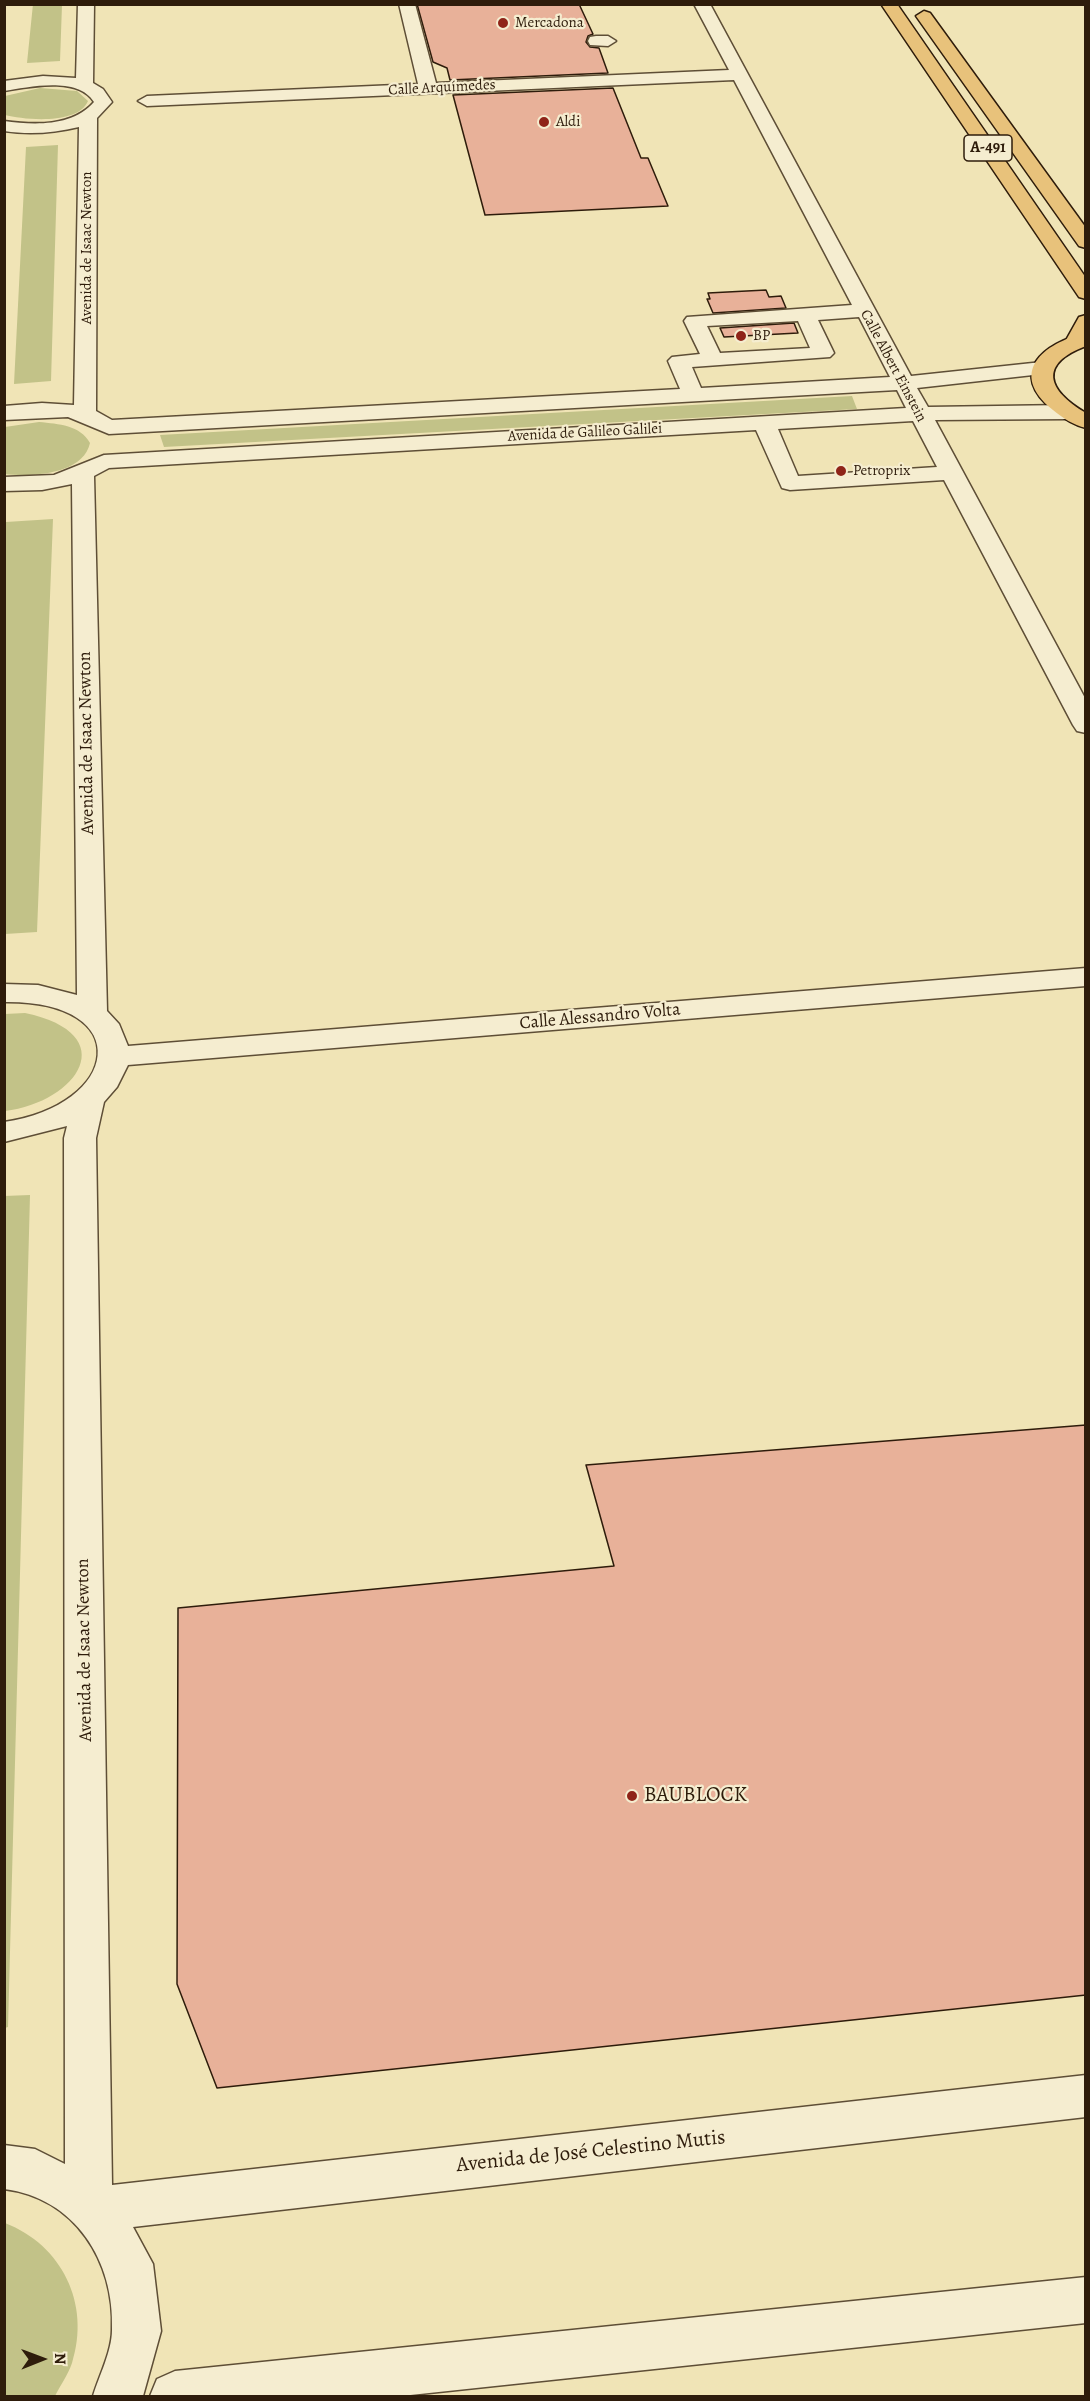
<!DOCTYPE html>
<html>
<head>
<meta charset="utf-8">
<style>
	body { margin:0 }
	#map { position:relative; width:1090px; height:2401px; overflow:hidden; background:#f0e4b6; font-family:Alegreya,serif }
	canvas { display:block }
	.frame { position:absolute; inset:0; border:6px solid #2e1c0b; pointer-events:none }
	.north { position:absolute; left:12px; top:2329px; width:60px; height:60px; -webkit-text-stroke:4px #f5edd0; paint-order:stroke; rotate:89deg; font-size:16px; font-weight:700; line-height:24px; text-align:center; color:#2e1c0b }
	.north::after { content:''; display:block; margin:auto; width:21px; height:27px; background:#2e1c0b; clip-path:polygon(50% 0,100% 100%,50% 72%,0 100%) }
</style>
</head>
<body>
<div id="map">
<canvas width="1090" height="2401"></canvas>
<div class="frame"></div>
<div class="north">N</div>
</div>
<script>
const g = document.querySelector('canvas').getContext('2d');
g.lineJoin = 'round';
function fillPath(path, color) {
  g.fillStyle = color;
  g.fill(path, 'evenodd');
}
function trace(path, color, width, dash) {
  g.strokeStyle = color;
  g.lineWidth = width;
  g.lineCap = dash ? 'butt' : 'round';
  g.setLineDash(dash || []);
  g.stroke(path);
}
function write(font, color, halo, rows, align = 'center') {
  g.font = font + ' Alegreya,serif';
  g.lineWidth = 4.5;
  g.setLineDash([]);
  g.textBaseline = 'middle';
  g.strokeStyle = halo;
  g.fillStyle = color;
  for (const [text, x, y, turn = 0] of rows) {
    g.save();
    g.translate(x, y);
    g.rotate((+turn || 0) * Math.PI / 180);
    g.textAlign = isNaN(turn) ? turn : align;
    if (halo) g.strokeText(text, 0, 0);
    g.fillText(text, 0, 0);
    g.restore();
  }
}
const green = new Path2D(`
	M33 4 62 5 60 61 27 63Z
	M40 88 77 91 88 101C78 125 25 120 5 115V96Z
	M58 145 51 381 14 384 26 147Z
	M852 396 857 409 164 447 160 435Z
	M39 422C59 424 80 425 90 443 83 475 31 477 5 474V427Z
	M53 519 37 932 5 934 6 522Z
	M25 1013C124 1034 78 1102 5 1111V1014Z
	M30 1195 8 2027 5 2028 4 1196Z
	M5 2223C62 2245 91 2304 72 2363 68 2375 60 2386 55 2396H5Z`);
const building = new Path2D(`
	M417 4H579L593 34 588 36 586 42 590 47 599 48 608 73 450 80 447 68 433 62Z
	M613 88 641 158H648L668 206 485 215 453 95Z
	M766 290 769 297 781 296 786 308 713 313 707 299H710L708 293Z
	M794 323 798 333 724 337 720 328Z
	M1086 1425V1995L217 2088 177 1984 178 1608 614 1566 586 1465Z`);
const minor = new Path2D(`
	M78 4H94L93 83 103 89 112 102 97 118 96 411 112 420 680 389 668 361 672 357 700 354 684 321 687 317 852 305 734 80 147 106 138 101 147 96 418 84 399 4H415L436 83 729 70 694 4H710L911 376 1042 362 1050 363 1053 368 1050 373 1042 374 917 388 928 407 1067 405 1075 407 1078 412 1075 417 1067 419 935 420 1086 700V733L1077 731 1073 725 944 480 790 490 782 488 756 430 109 468 94 476 107 1011 119 1024 128 1046 1086 968V986L128 1065 117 1087 104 1102 96 1138 112 2185 1086 2075V2117L133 2227 153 2264 161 2331 143 2396H93C99 2376 112 2351 112 2330 115 2261 75 2198 4 2189V2145L35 2149 65 2164 64 1138 67 1126 4 1142V1122C121 1105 137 1000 4 1002V984L38 985 77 995 72 484 42 490 4 491V477L54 475 104 455 906 408 897 390 109 434 68 417 4 420V406L42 403 74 405 79 127C54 133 30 135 4 131V121C34 125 72 127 94 102 78 76 29 87 4 91V81L43 76 76 78ZM859 317 890 377 701 388 692 367 830 357 834 353 818 320ZM798 321 810 348 720 353 707 326ZM913 421 937 467 798 476 778 429Z
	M596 36H608L616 41 608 46 590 45 588 41 590 37Z
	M1086 2277V2323L401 2396H150L157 2379 175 2371Z`);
const major = new Path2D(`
	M1086 333V346C1038 364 1047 390 1086 413V428C1073 425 1063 418 1053 410 1007 373 1043 343 1086 333Z`);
const highway = new Path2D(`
	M881 4H897L1086 278V299L1079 297Z
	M924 11 930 13 1086 228V248L1079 246 916 16Z
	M1086 315V342L1082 346H1068L1065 342 1079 317Z`);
const markers = [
	[503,23,6,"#8f2418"],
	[544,122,6,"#8f2418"],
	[741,336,6,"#8f2418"],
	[841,471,6,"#8f2418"],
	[632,1796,6,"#8f2418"]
];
const farPoinames = [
	["Mercadona",515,23],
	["Aldi",556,122],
	["BP",753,336],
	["Petroprix",853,471]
];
const farStreetnames = [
	["Calle Arquímedes",442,88,-3],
	["Avenida de Isaac Newton",87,248,-90],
	["Calle Albert Einstein",893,366,62],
	["Avenida de Galileo Galilei",585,433,-3]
];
const shields = [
	[988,148,48]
];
const shieldNames = [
	["A-491",988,148]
];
const streetNames = [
	["Avenida de Isaac Newton",87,743,-91],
	["Calle Alessandro Volta",600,1017,-5],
	["Avenida de Isaac Newton",85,1650,-91]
];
const nearPoinames = [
	["BAUBLOCK",644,1796]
];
const nearStreetnames = [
	["Avenida de José Celestino Mutis",591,2152,-6]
];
fillPath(green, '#c2c288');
fillPath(building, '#e8b199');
trace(building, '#2e1c0b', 1.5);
trace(minor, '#5e4e36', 3);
trace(major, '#2e1c0b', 3);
trace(highway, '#2e1c0b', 3);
fillPath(minor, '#f5edd0');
fillPath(major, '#e8c27b');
fillPath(highway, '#e8c27b');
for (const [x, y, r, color] of markers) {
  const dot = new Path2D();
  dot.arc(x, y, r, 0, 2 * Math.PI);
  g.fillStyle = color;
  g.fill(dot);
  trace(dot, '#f5edd0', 2);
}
write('15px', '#2e1c0b', '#f5edd0', farPoinames, 'left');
write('15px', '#2e1c0b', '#f5edd0', farStreetnames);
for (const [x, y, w] of shields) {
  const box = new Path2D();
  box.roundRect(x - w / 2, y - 13, w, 26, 4.5);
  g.fillStyle = '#f5edd0';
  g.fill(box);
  trace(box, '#2e1c0b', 1.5);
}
write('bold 16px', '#2e1c0b', null, shieldNames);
write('18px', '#2e1c0b', '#f5edd0', streetNames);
write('21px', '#2e1c0b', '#f5edd0', nearPoinames, 'left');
write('21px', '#2e1c0b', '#f5edd0', nearStreetnames);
</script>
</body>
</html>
